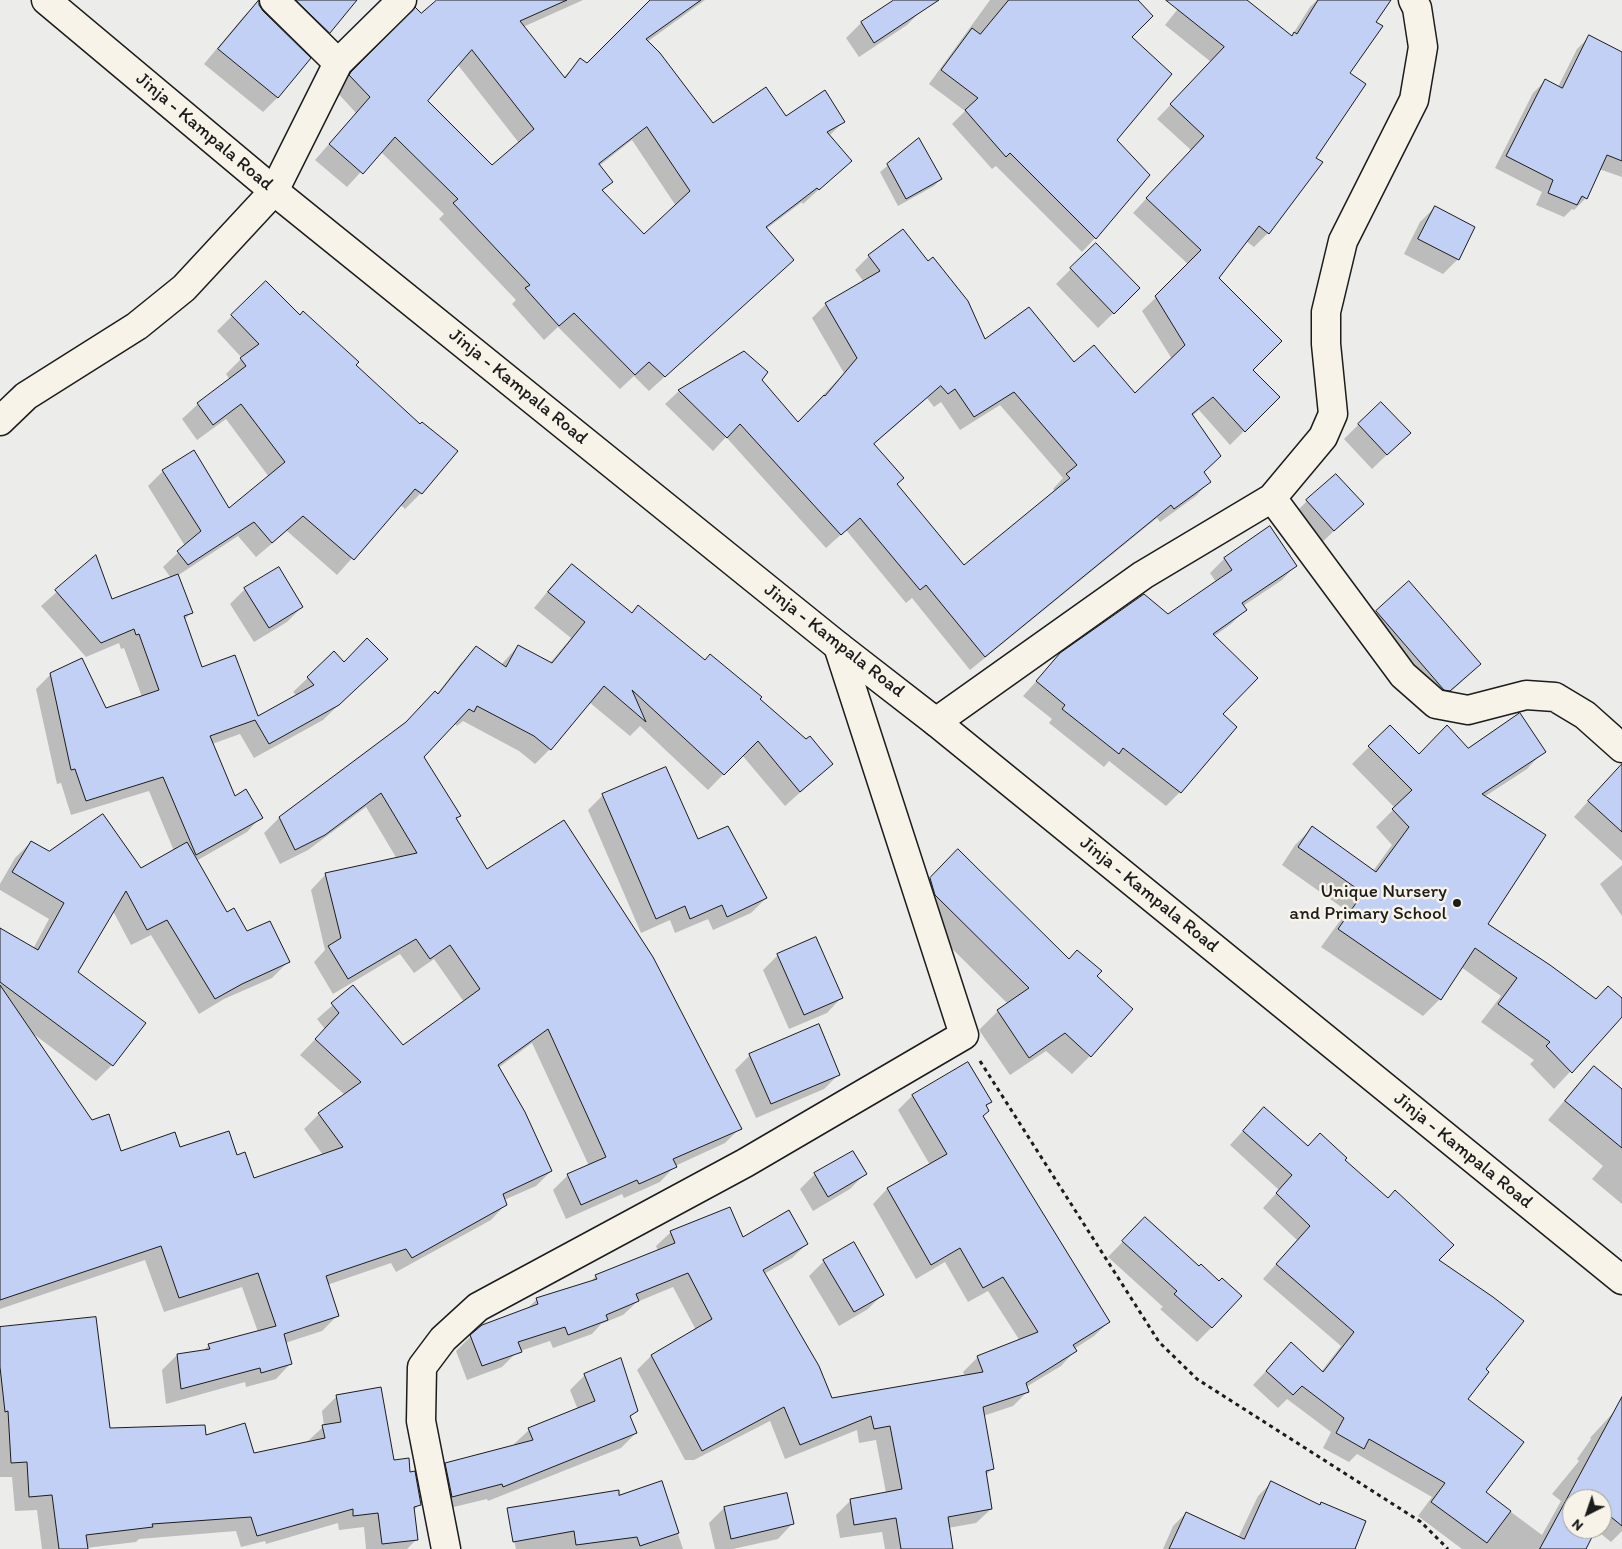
<!DOCTYPE html>
<html>
<head>
<meta charset="utf-8">
<style>
	body { margin:0 }
	#map { position:relative; width:1622px; height:1549px; overflow:hidden; background:#ececeb; font-family:Itim,sans-serif }
	canvas { display:block }
	.north { position:absolute; left:1562px; top:1489px; width:50px; height:50px; box-sizing:border-box; background:#f7f3e8; border:1px solid #9f9d96; border-radius:50%; rotate:221deg; font-size:14px; font-weight:700; line-height:20px; text-align:center; color:#1c1c1c }
	.north::after { content:''; display:block; margin:auto; width:18px; height:22px; background:#1c1c1c; clip-path:polygon(50% 0,100% 100%,50% 72%,0 100%) }
</style>
</head>
<body>
<div id="map">
<canvas width="1622" height="1549"></canvas>
<div class="north">N</div>
</div>
<script>
const g = document.querySelector('canvas').getContext('2d');
g.lineJoin = 'round';
function fillPath(path, color) {
  g.fillStyle = color;
  g.fill(path, 'evenodd');
}
function trace(path, color, width, dash) {
  g.strokeStyle = color;
  g.lineWidth = width;
  g.lineCap = dash ? 'butt' : 'round';
  g.setLineDash(dash || []);
  g.stroke(path);
}
function write(font, color, halo, rows, align = 'center') {
  g.font = font + ' Itim,sans-serif';
  g.lineWidth = 5;
  g.setLineDash([]);
  g.textBaseline = 'middle';
  g.strokeStyle = halo;
  g.fillStyle = color;
  for (const [text, x, y, turn = 0] of rows) {
    g.save();
    g.translate(x, y);
    g.rotate((+turn || 0) * Math.PI / 180);
    g.textAlign = isNaN(turn) ? turn : align;
    if (halo) g.strokeText(text, 0, 0);
    g.fillText(text, 0, 0);
    g.restore();
  }
}
const shadow = new Path2D(`
	M264 0H355L329 33 314 47Z
	M439 0H583L523 27 563 78 580 60 587 65 652 0H705L647 42 713 125 786 117 843 122 829 136 850 161 803 204 802 202 766 229 793 260 649 391 634 376 620 389 558 327 544 340 512 304 516 300 439 219 444 214 380 151 347 187 315 160 356 113 335 90 336 89 415 9 421 15ZM458 65 519 143 492 167 426 101ZM632 140 676 206 644 236 602 191 612 181 599 166Z
	M896 0H915L922 10 907 25 859 57 846 38 861 23Z
	M990 0H1136L1115 140 1148 175 1095 238 1082 252 996 166 992 169 952 124 965 111 929 84Z
	M1185 0H1245L1291 37 1310 7 1317 0H1375L1374 22 1348 73 1315 158 1268 233 1254 247 1246 241 1218 278 1251 370 1278 397 1230 445 1199 410 1192 416 1202 472 1209 482 1196 496 1160 522 1157 518 970 670 912 598 906 603 846 530 826 548 726 437 713 451 665 404 679 391 760 380 797 423 844 373 812 318 826 304 864 282 855 270 869 256 984 341 1074 364 1135 395 1172 359 1142 311 1189 265 1133 213 1191 150 1157 119 1211 62 1165 25ZM927 398 934 407 941 402 960 430 1000 405 1063 478 1053 489 1056 492 964 567 896 484 873 445Z
	M258 2 277 98 263 112 204 64 244 16Z
	M1589 37 1622 53V177L1599 169 1586 198 1574 210 1572 209 1564 217 1536 205 1542 192 1495 168 1533 93 1545 81 1558 87 1577 49Z
	M919 140 941 179 934 186 898 206 880 172Z
	M1435 207 1474 227 1458 259 1443 274 1404 254 1420 222Z
	M1096 244 1124 303 1098 328 1056 284Z
	M232 316 299 317 420 426 456 452 421 493 405 509 400 504 337 575 287 531 256 557 238 536 177 576 191 613 184 620 201 669 258 718 297 696 293 692 334 653 344 663 372 673 323 720 254 758 240 734 212 744 234 797 261 817 247 832 196 861 226 914 247 932 288 962 272 978 224 999 199 1014 151 935 131 945 113 911 76 973 112 1065 96 1081 15 1020 0 1029V929L33 949 49 919 0 890V884L15 858 31 842 49 853 141 869 174 851 149 791 71 815 61 783 57 784 36 689 51 674 105 709 142 697 124 648 121 649 119 643 86 657 41 606 95 558 111 601 171 578 163 567 185 546 148 486 163 471 229 510 269 477 226 419 197 440 182 419 198 404 230 380 226 374 242 358 217 331Z
	M1359 424 1394 448 1372 469 1344 439Z
	M1307 501 1347 519 1319 545 1292 516Z
	M1269 528 1296 565 1282 580 1243 606 1245 610 1231 624 1213 637 1222 714 1180 792 1166 806 1109 761 1104 767 1049 723 1052 719 1023 696 1061 654 1168 615 1216 582 1210 573 1224 559Z
	M572 565 631 614 638 607 704 661 758 699 832 764 785 806 742 755 708 790 640 726 630 736 589 702 550 749 535 764 519 751 463 721 457 726 454 723 422 757 459 816 455 819 487 870 740 1128 725 1143 675 1166 660 1182 624 1198 622 1194 566 1219 553 1190 568 1175 589 1166 532 1043 498 1068 551 1171 536 1186 504 1200 506 1204 491 1220 396 1272 391 1263 327 1285 337 1316 322 1331 285 1343 291 1363 276 1379 246 1387 245 1382 166 1404 162 1370 177 1355 202 1352 209 1345 258 1332 242 1287 164 1312 145 1260 0 1309V1070L91 1121 121 1153 180 1149 237 1157 253 1179 323 1155 304 1129 319 1114 345 1095 300 1055 325 1029 317 1019 353 987 403 1046 464 1002 434 959 414 973 400 954 333 994 314 962 325 950 311 890 326 874 397 859 366 807 308 850 280 864 264 833 279 818 403 725 437 694 461 663 477 648 501 665 518 646 550 663 571 638 534 608 557 580Z
	M1409 583 1480 664 1457 686 1426 713 1421 712 1354 634Z
	M245 589 302 607 287 622 254 642 230 604Z
	M1369 747 1418 756 1468 750 1544 751 1527 769 1484 797 1487 925 1595 1000H1622V1016L1554 1089 1530 1064 1534 1060 1481 1022 1501 996 1461 967 1440 999 1423 1016 1321 947 1347 911 1282 865 1295 845 1312 828 1373 871 1392 845 1376 827 1395 808 1352 764Z
	M1622 782V861L1574 817 1599 789Z
	M603 795 697 840 766 898 751 913 713 930 708 919 675 933 670 920 641 933 588 810Z
	M958 851 1069 960 1096 977 1090 1056 1072 1074 1046 1051 1010 1075 979 1030 998 1011 1008 1004 917 914 912 898Z
	M1622 865V916L1600 884Z
	M778 955 841 998 827 1013 789 1029 763 970Z
	M750 1055 839 1074 824 1089 756 1118 735 1070Z
	M968 1064 990 1102 985 1107 982 1117 1109 1322 1094 1336 1074 1349 1075 1351 1061 1366 1026 1387 1027 1392 1013 1406 983 1416 992 1469 985 1476 991 1509 976 1523 948 1528 952 1549H885L882 1532 840 1538 836 1515 851 1500 886 1493 876 1440 859 1443 857 1430 785 1459 770 1421 694 1460H685L637 1370 651 1356 696 1330 673 1287 637 1302 623 1315 601 1324 592 1334 553 1348 550 1341 517 1352 502 1367 467 1380 456 1351 471 1336 527 1309 537 1299 589 1283 596 1276 658 1251 656 1246 671 1232 807 1244 792 1258 764 1274 831 1399 965 1376 963 1372 978 1357 1020 1341 988 1291 968 1302 945 1262 916 1279 873 1204 887 1189 930 1165 898 1110 912 1096Z
	M1594 1068 1622 1091V1204L1592 1179 1603 1166 1548 1120 1576 1087Z
	M1251 1122 1308 1147 1343 1160 1437 1261 1484 1370 1466 1399 1484 1492 1542 1535 1561 1501 1552 1494 1579 1461 1577 1459 1591 1439 1590 1438 1622 1403V1531L1611 1542 1595 1529H1602V1499H1572V1529H1595L1584 1549H1462L1418 1516 1432 1497 1357 1454 1349 1462 1323 1448 1331 1432 1287 1399 1278 1408 1253 1385 1278 1358 1321 1372 1341 1346 1263 1279 1297 1240 1263 1208 1279 1190 1230 1145Z
	M815 1174H865L850 1189 813 1211 800 1189Z
	M1130 1234 1199 1268 1219 1283 1212 1327 1197 1342 1160 1309 1163 1307 1108 1257Z
	M824 1261 883 1294 868 1309 839 1326 809 1276Z
	M0 1328 109 1430 205 1437 253 1455 308 1443V1441L324 1426 322 1411 337 1396 393 1461 409 1473 420 1504 413 1511 417 1539 407 1549H366L364 1527 339 1530 338 1523 266 1544 265 1541 241 1547 236 1531 139 1539 136 1542 86 1548 87 1549H42L37 1510 15 1511 12 1477H0Z
	M585 1375 637 1410 629 1418 636 1433 621 1448 488 1501 487 1499 437 1511 431 1479 446 1464 514 1446V1444L529 1430 578 1410 570 1390Z
	M661 1483 683 1549H516L510 1521 618 1497Z
	M1271 1483 1319 1506 1322 1503 1353 1549H1163L1173 1526 1186 1513 1238 1538 1258 1496Z
	M786 1494 792 1524 778 1539 733 1549H715L709 1523 724 1508Z`);
const building = new Path2D(`
	M259 0V5L263 11 311 58 278 98 218 49Z
	M296 0H357L330 33Z
	M437 0H567L520 21 565 78 580 58 587 63 650 0H701L646 39 660 53 713 123 766 87 786 116 825 90 845 122 827 132 852 161 819 190 817 188 766 227 794 260 665 377 649 362 635 375 574 313 559 326 525 288 530 285 453 203 458 199 395 137 363 174 329 144 370 97 349 75 351 72 415 7 421 13ZM472 50 534 129 492 165 428 101ZM647 127 690 191 644 234 602 190 613 182 599 164Z
	M894 0H939L874 43 861 22Z
	M1009 0H1138L1153 16 1132 37 1172 74 1117 140 1150 175 1096 239 1010 153 1006 157 965 110 978 98 941 70 972 28 980 34Z
	M1166 0H1247L1292 36 1294 32 1297 34 1318 0H1391L1376 22 1383 26 1350 73 1366 84 1316 158 1323 162 1269 234 1259 226 1219 278 1282 341 1253 370 1280 397 1245 432 1213 397 1192 414 1221 456 1204 472 1211 482 1174 509 1171 505 985 657 926 585 920 590 860 518 841 535 740 424 727 438 678 390 744 351 768 372 762 380 798 422 824 395 825 396 857 358 825 303 880 271 868 255 903 229 928 261 933 257 968 301 985 339 1029 307 1074 362 1094 345 1135 393 1185 345 1155 296 1201 250 1146 198 1204 136 1170 104 1224 47ZM941 386 948 394 955 389 974 417 1014 392 1077 465 1066 474 1070 478 964 565 897 484 904 478 874 444Z
	M1589 35 1622 52V161L1607 155 1587 199 1582 196 1577 205 1548 193 1553 180 1506 156 1545 79 1562 88Z
	M919 138 942 179 906 199 887 164Z
	M1435 206 1475 227 1459 260 1418 239Z
	M1096 243 1140 288 1114 314 1070 268Z
	M266 281 300 315 303 311 359 362 356 365 420 424 422 422 458 451 422 494 415 489 354 560 303 516 272 543 254 522 188 565 177 551 201 531 162 470 194 450 229 508 285 462 241 404 213 425 197 403 246 366 240 358 259 344 231 315Z
	M1381 402 1411 433 1387 455 1358 424Z
	M1336 474 1364 504 1334 531 1306 500Z
	M1270 526 1297 566 1242 603 1247 610 1213 634 1258 678 1223 714 1237 727 1181 793 1123 748 1119 754 1062 709 1065 705 1036 681 1060 653 1144 594 1168 614 1232 570 1224 558Z
	M96 555 112 599 178 574 193 613 184 616 202 667 235 655 258 716 314 685 307 677 334 651 344 662 367 638 388 659 339 705 269 744 255 720 210 736 235 796 246 789 263 818 196 855 163 777 86 801 75 769 71 770 50 673 82 658 106 708 159 690 139 634 136 635 134 629 101 643 55 590Z
	M572 564 632 613 638 605 705 660 710 654 762 697 760 699 806 739 810 736 833 764 800 792 758 741 724 775 632 690 646 722 604 686 551 750 534 736 477 706 474 712 469 709 424 757 461 816 456 818 487 869 564 820 653 957 742 1129 673 1159 677 1167 639 1184 637 1180 581 1205 567 1174 606 1157 548 1029 498 1065 525 1112 552 1171 503 1194 507 1205 412 1258 406 1249 326 1276 339 1316 284 1334 292 1364 261 1373 260 1368 181 1389 177 1354 210 1349 208 1344 276 1326 258 1273 179 1298 161 1246 0 1300V985L92 1120 109 1114 121 1151 175 1132 180 1147 229 1131 237 1155 245 1152 254 1178 343 1147 318 1113 361 1082 315 1039 339 1013 331 1003 353 985 403 1045 480 989 450 945 430 959 416 939 348 979 328 946 341 938 325 873 417 853 381 793 325 835 295 850 279 817 406 722 435 691 438 694 476 646 506 667 518 645 552 663 585 622 548 592Z
	M279 567 303 607 269 628 244 588Z
	M1409 581 1481 664 1450 691 1444 690 1376 611Z
	M1520 713 1546 752 1482 794 1546 835 1488 924 1550 965 1596 999 1608 986 1622 998V1017L1572 1073 1546 1046 1550 1042 1498 1004 1517 978 1475 948 1441 1000 1338 929 1363 893 1298 847 1312 826 1376 872 1409 827 1392 809 1412 790 1368 746 1390 725 1419 754 1447 725 1468 748Z
	M1622 764V832L1588 801Z
	M666 767 698 839 728 826 767 898 727 917 722 905 690 919 685 906 656 919 602 794Z
	M103 814 141 868 187 842 227 912 234 908 247 931 270 921 290 962 242 984 215 999 167 920 147 930 126 891 78 972 146 1023 113 1066 0 982V928L38 950 64 903 12 872 31 841 49 851Z
	M958 849 1069 959 1077 950 1102 971 1097 976 1133 1009 1091 1057 1065 1033 1029 1058 997 1010 1029 988 935 895 930 878Z
	M816 937 843 998 804 1015 777 954Z
	M819 1024 840 1075 771 1104 749 1054Z
	M968 1062 992 1102 986 1105 989 1111 983 1116 1110 1322 1073 1345 1077 1351 1026 1383 1029 1392 983 1407 994 1469 986 1471 992 1509 948 1517 953 1549H901L896 1518 854 1525 850 1499 902 1489 890 1426 874 1429 871 1416 800 1445 784 1407 702 1451 651 1355 712 1319 688 1273 636 1294 639 1301 606 1315 608 1320 568 1335 565 1327 518 1342 522 1352 482 1366 470 1335 482 1325 538 1304 536 1298 597 1279 595 1275 675 1243 670 1231 730 1207 743 1237 789 1210 808 1244 763 1270 819 1366 832 1398 983 1372 977 1356 1038 1332 1003 1277 983 1288 960 1248 931 1265 887 1188 947 1154 912 1095Z
	M1594 1066 1622 1089V1148L1565 1101Z
	M1264 1107 1308 1146 1320 1133 1347 1158 1345 1160 1388 1198 1395 1190 1454 1245 1439 1260 1493 1297 1524 1321 1486 1369 1489 1372 1468 1399 1524 1442 1486 1492 1511 1511 1487 1543 1431 1502 1445 1483 1369 1439 1364 1449 1336 1433 1344 1418 1302 1386 1293 1395 1266 1371 1291 1342 1323 1372 1354 1332 1276 1264 1310 1226 1276 1193 1292 1175 1243 1131Z
	M853 1151 867 1174 828 1197 814 1173Z
	M1145 1217 1199 1266 1201 1264 1219 1281 1222 1278 1242 1296 1212 1328 1174 1294 1177 1291 1122 1241Z
	M854 1242 884 1295 854 1312 823 1260Z
	M96 1317 110 1428 205 1425 206 1435 245 1423 254 1453 325 1438 322 1425 341 1422 336 1395 381 1387 394 1460 409 1458 410 1472 415 1471 421 1505 414 1507 418 1540 382 1544 378 1513 353 1516V1509L257 1536 251 1517 152 1524 153 1527 86 1535 88 1549H59L52 1495 29 1497 27 1462 11 1463 8 1411 5 1412 0 1367V1327Z
	M621 1358 638 1411 630 1416 637 1433 503 1487 502 1484 452 1497 445 1463 533 1440 528 1428 595 1401 584 1374Z
	M1622 1397V1526L1605 1512 1602 1519V1499H1572V1529H1596L1586 1549H1540Z
	M662 1481 679 1533 640 1546 637 1537 576 1545 574 1531 513 1542 507 1508 619 1490V1495Z
	M1271 1481 1320 1505 1321 1502 1366 1521 1355 1549H1169L1186 1512 1244 1539Z
	M787 1493 794 1524 731 1539 724 1507Z`);
const path = new Path2D(`
	M980 1061 1159 1342 1197 1379 1421 1522 1448 1549`);
const street = new Path2D(`
	M274 0 338 63
	M1413 0 1417 8 1423 47 1414 100 1343 241 1326 312V344L1333 414 1323 437 1272 498 1403 675 1436 704 1468 710 1526 695 1555 697 1585 715 1622 748
	M0 421 26 396 137 326 184 288 274 191 338 63 402 0
	M936 722 1143 575 1272 498
	M446 1549 421 1421 422 1367 443 1339 478 1307 745 1163 964 1035 838 646`);
const highway = new Path2D(`
	M46 0 274 191 838 646 936 722 1622 1280`);
const markers = [
	[1457,903,5,"#1c1c1c"]
];
const streetNames = [
	["Jinja - Kampala Road",204,132,40],
	["Jinja - Kampala Road",518,387,39],
	["Jinja - Kampala Road",834,641,38],
	["Jinja - Kampala Road",1149,895,39],
	["Jinja - Kampala Road",1463,1151,39]
];
const poiNames = [
	["Unique Nursery",1447,892],
	["and Primary School",1447,914]
];
fillPath(shadow, '#0003');
fillPath(building, '#c2d0f6');
trace(building, '#1c1c1c', 1);
trace(street, '#1c1c1c', 31);
trace(highway, '#1c1c1c', 31);
trace(path, '#1c1c1c', 3, [4, 4]);
trace(street, '#f7f3e8', 28);
trace(highway, '#f7f3e8', 28);
for (const [x, y, r, color] of markers) {
  const dot = new Path2D();
  dot.arc(x, y, r, 0, 2 * Math.PI);
  g.fillStyle = color;
  g.fill(dot);
  trace(dot, '#f7f3e8', 2);
}
write('19px', '#1c1c1c', '#f7f3e8', streetNames);
write('19px', '#1c1c1c', '#f7f3e8', poiNames, 'right');
</script>
</body>
</html>
